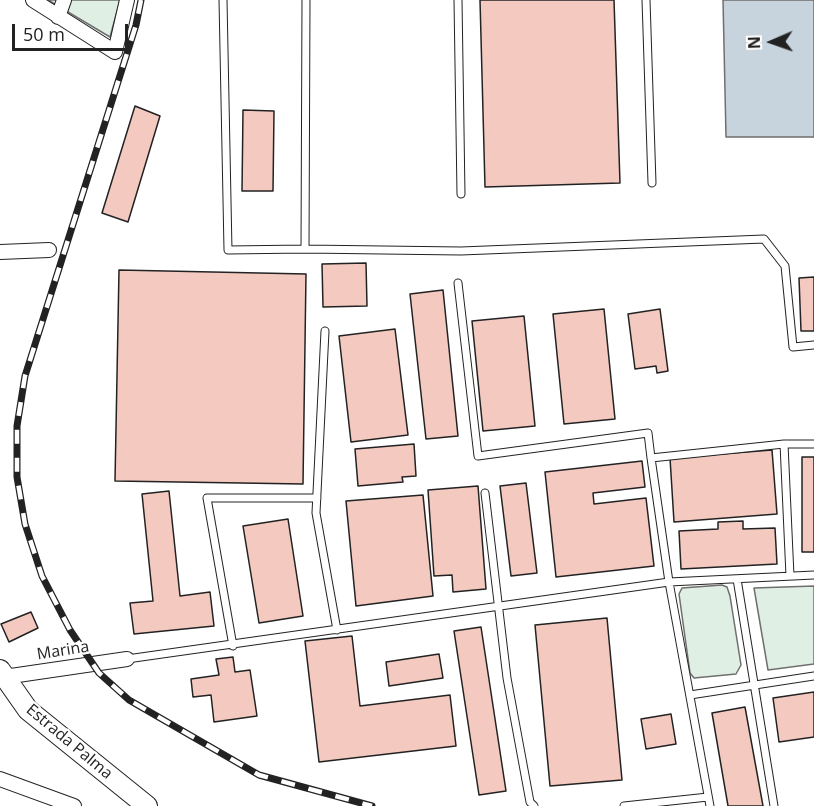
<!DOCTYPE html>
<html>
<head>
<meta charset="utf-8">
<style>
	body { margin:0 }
	#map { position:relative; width:814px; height:806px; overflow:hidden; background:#fff; font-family:"Open Sans",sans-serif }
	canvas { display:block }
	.north { position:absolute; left:742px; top:12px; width:60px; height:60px; -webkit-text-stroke:4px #fff; paint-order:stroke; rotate:268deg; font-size:16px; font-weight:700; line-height:24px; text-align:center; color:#222 }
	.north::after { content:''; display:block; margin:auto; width:21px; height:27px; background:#222; clip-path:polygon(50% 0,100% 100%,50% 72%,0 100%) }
	.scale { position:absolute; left:12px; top:24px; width:116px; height:27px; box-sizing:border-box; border:3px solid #222; border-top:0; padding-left:8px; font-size:18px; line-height:21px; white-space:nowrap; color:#222; -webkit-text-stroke:4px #fff; paint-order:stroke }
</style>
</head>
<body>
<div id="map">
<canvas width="814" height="806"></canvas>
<div class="north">N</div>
<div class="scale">50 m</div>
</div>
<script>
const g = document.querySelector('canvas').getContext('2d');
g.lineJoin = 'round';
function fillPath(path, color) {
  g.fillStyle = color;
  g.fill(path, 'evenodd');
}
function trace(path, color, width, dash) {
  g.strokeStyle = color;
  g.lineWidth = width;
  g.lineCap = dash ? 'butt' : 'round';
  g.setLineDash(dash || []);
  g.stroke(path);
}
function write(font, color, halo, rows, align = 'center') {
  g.font = font + ' "Open Sans",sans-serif';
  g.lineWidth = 4.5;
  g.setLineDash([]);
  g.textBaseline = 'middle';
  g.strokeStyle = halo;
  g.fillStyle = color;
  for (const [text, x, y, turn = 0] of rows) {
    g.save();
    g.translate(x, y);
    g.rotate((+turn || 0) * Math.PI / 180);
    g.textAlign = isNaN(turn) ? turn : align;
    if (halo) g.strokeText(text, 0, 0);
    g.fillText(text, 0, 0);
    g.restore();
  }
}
const green = new Path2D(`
	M48 0H120L110 37Z
	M722 585 727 587 730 596 741 665 736 674 694 678 690 673 679 594 682 588Z
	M814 586V664L768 670 754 588Z`);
const water = new Path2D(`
	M723 0H814V137H726Z`);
const building = new Path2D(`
	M480 0H614L620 183 485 187Z
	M135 106 160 116 128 222 102 213Z
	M243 110 274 111 273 191H242Z
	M366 263 367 306 323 307 322 264Z
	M119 270 306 274 303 484 115 481Z
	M814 277V331H801L799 278Z
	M443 290 458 436 426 439 410 294Z
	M604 309 615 419 564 424 553 314Z
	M660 309 668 371 657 373 656 366 635 369 628 314Z
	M524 316 535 426 483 431 472 321Z
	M395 329 408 435 351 442 339 336Z
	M414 444 416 476 402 477 403 482 358 486 355 449Z
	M772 450 777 514 674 522 670 458Z
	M802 457H814V552H802Z
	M642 461 645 487 593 493 594 504 646 498 654 566 556 577 545 472Z
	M526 483 537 573 511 576 500 486Z
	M478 486 486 589 453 592 452 575 434 576 428 490Z
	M169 491 180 596 210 592 214 626 134 634 130 603 153 601 142 494Z
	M423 495 433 596 356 606 346 501Z
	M288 519 303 616 259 623 243 526Z
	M743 521V529L775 528 777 564 681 569 679 531 718 529V522Z
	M31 612 38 628 9 642 1 624Z
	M607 618 622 780 550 786 535 625Z
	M481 627 506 791 479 795 454 631Z
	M352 636 360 706 450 695 456 746 319 762 305 641Z
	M439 654 443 678 389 686 386 662Z
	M233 657 235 672 250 670 257 716 214 722 211 695 193 697 191 679 219 675 216 659Z
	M814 692V737L779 742 773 698Z
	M745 707 763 806H728L712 713Z
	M671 714 676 744 646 749 641 719Z`);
const lane = new Path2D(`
	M223 0 228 250 305 249
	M306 0 305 249 461 251 764 239 785 266 793 347 814 345
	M458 0 461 194
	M646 0 652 183
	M458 283 478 456 648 433 651 458
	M325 331 316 513 337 630
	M485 493 507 678 530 802 534 806
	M790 576 784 444H814
	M737 579 774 806
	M233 646 207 498H317
	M127 659 669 582 814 575
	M690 695 814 676
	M624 806 708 797
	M710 806 669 582 651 458 784 444`);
const street = new Path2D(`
	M33 0 115 52 127 0
	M58 17 64 0
	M0 252 49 250
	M4 677 127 659
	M0 779 74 806`);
const secondary = new Path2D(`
	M0 670 28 710 147 806`);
const rail = new Path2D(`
	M141 0 136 25 25 376 17 426V477L25 524 42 576 70 630 99 673 129 700 259 775 372 806`);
const streetNames = [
	["Marina",63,651,-9],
	["Estrada Palma",69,742,40]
];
fillPath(green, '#e0efe3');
trace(green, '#6f6f6f', 1.5);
fillPath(water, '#c7d3dd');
trace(water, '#6f6f6f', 1.5);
fillPath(building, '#f3c9c0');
trace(building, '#222', 1.5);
trace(lane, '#222', 9);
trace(street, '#222', 16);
trace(secondary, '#222', 22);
trace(lane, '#fff', 7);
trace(street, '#fff', 14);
trace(secondary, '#fff', 20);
trace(rail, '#222', 7);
trace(rail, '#fff', 4.5, [14]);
write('16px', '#222', '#fff', streetNames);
</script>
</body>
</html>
